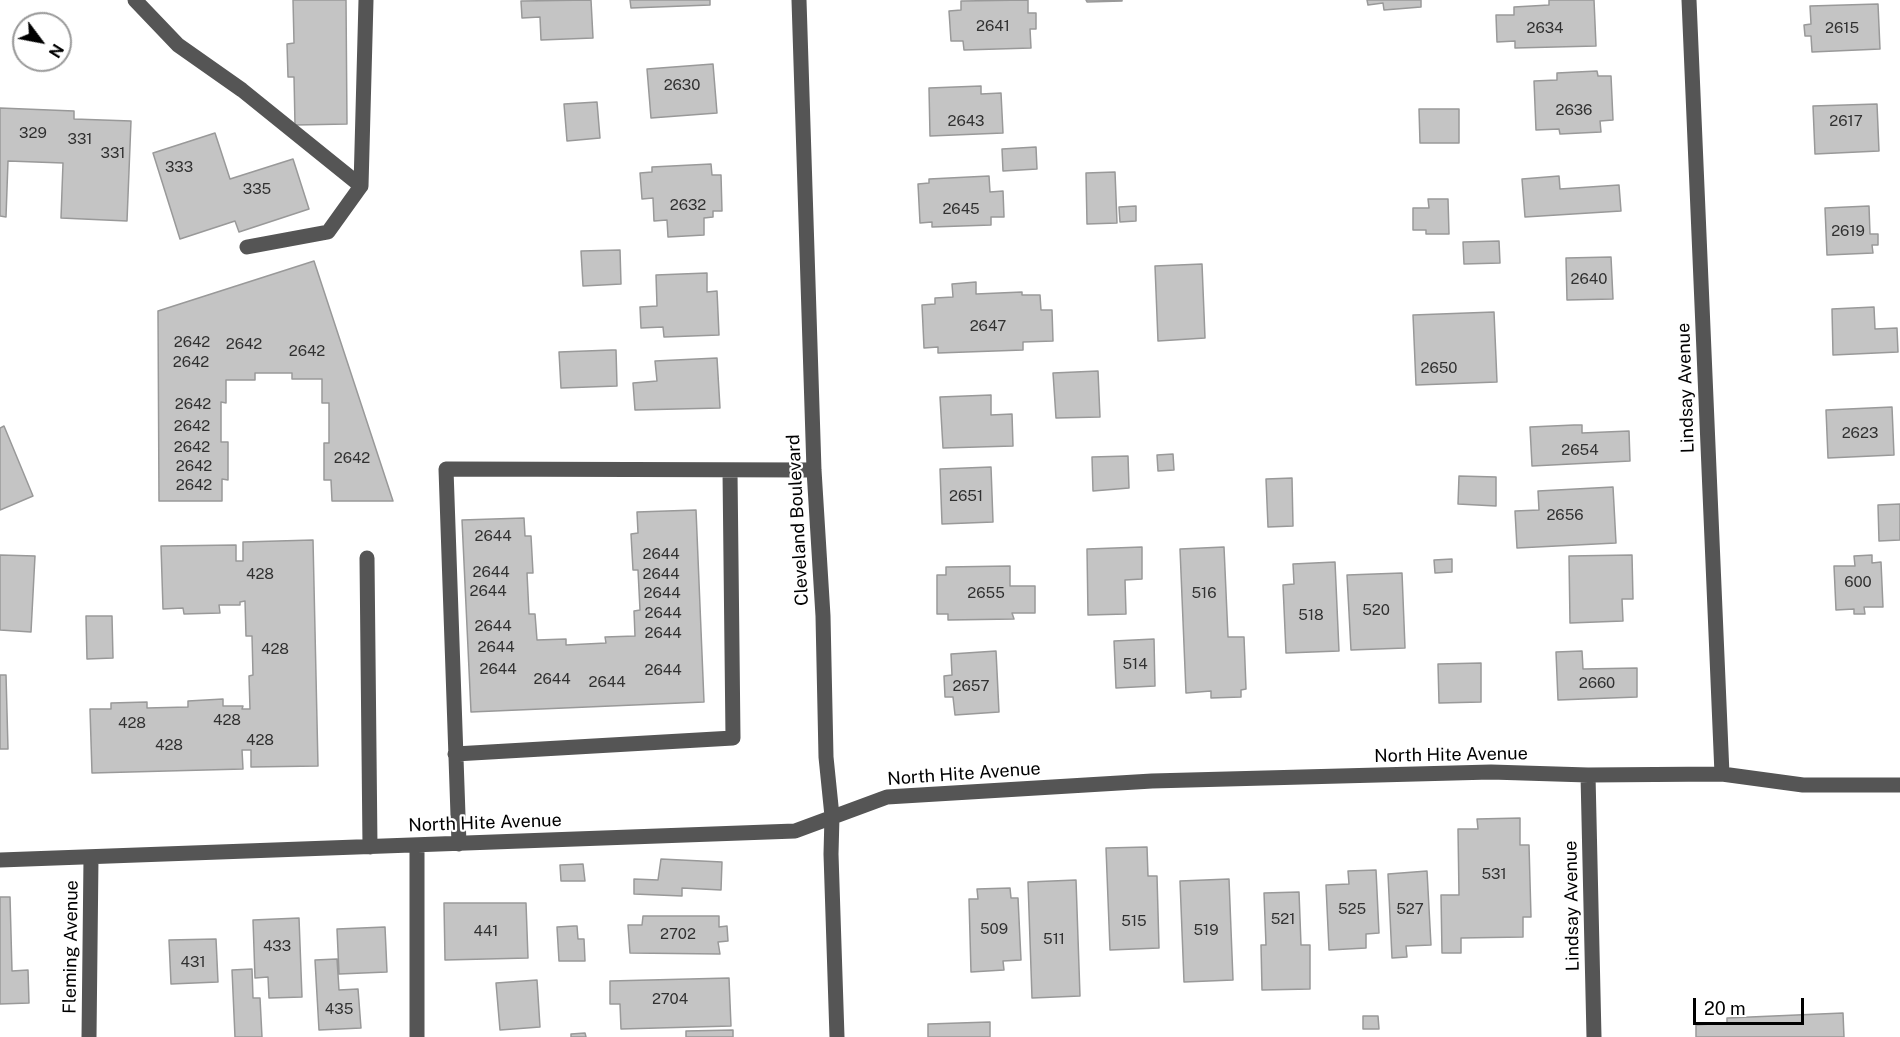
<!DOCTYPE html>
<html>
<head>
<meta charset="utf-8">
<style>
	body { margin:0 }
	#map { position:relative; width:1900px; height:1037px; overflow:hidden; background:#fff; font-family:"Public Sans",sans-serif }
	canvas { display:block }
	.north { position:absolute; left:12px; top:12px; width:60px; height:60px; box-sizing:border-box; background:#fff; border:2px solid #999; border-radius:50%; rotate:122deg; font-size:16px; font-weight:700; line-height:24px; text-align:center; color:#000 }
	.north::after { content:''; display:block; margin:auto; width:21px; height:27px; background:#000; clip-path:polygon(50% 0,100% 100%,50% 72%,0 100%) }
	.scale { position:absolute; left:1693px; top:998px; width:111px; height:27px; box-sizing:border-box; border:3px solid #000; border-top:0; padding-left:8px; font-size:18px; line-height:21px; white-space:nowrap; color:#000; -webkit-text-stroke:4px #fff; paint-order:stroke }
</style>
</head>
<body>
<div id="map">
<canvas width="1900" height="1037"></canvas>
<div class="north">N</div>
<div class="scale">20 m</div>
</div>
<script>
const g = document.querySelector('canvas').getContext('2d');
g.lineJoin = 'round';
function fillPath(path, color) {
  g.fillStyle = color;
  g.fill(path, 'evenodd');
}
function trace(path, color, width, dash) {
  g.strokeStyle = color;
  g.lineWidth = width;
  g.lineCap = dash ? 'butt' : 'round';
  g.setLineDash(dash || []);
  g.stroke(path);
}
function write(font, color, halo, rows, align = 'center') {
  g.font = font + ' "Public Sans",sans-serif';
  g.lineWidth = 4.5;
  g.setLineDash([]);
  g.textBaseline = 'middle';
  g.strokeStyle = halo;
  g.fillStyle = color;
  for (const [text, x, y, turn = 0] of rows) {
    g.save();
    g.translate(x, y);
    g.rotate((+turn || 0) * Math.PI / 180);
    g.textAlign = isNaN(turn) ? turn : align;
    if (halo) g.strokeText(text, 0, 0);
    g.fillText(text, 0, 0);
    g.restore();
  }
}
const building = new Path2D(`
	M293 0H346L347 124 295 125 294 77H288L287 44 294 43Z
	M591 0 593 38 541 40 540 17 522 18 521 1Z
	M630 0H710V5L631 8Z
	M1028 0V13H1036V29H1030L1031 48 964 50 963 41H951L949 11 961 10V1Z
	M1086 0H1122V1L1087 2Z
	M1367 0H1421V7L1384 10 1383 3 1368 5Z
	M1549 0H1594L1596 46 1515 48V41L1497 42 1496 15H1514V7L1549 5Z
	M1878 4 1880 49 1812 52 1811 36H1805L1804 25 1811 24 1810 6Z
	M713 64 717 113 651 118 647 69Z
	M1597 71 1598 76H1611L1613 120 1600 121 1601 132 1560 134 1559 129 1536 130 1534 81 1557 80V73Z
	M981 86V94L1001 93 1003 133 930 136 929 88Z
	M597 102 600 138 567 141 564 104Z
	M1877 104 1879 151 1815 154 1813 106Z
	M0 108 74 111V119L131 121 127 221 61 218 63 163 8 161 6 217 0 216Z
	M1419 109H1459V143H1420Z
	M215 133 230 179 293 159 309 209 239 232 235 221 180 239 153 153Z
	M1036 147 1037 169 1003 171 1002 149Z
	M711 164 712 175H721L722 211H713V217L704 218V235L668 237 667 220 654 221 653 198 642 199 640 173 652 172V167Z
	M1115 172 1117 223 1087 224 1086 173Z
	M989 176 990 192 1003 191 1004 217H991V225L932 227V222L920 223 918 184 929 183V179Z
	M1559 176 1560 189 1619 185 1621 211 1525 217 1522 179Z
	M1428 199H1448L1449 234H1426V230H1413V208H1429Z
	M1136 206V221L1120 222 1119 207Z
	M1869 206 1870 234H1878V245H1872L1873 253 1827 255 1825 208Z
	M1499 241 1500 263 1464 264 1463 242Z
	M620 250 621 284 583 286 581 251Z
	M1611 257 1613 299 1567 300 1566 258Z
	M314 261 393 501H332L331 480H324V443H329V403H322V379H292V373H255V380H226V403L221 402V442H228V480L222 479V501H159L158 311Z
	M1202 264 1205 338 1158 341 1155 266Z
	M707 273V292L717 291 719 335 664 337 663 327 641 328 640 307 657 306 656 275Z
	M976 282V294L1022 292V295H1040L1041 310H1052L1053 341 1023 342V350L938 353V347L924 348 922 305 935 304V298L953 297 952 284Z
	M1874 307 1875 329 1897 328 1898 352 1833 355 1832 309Z
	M1494 312 1497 382 1416 385 1413 315Z
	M612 350H616L617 386 561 388 559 352Z
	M717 358 720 408 635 410 633 383 657 381 655 361Z
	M1098 371 1100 417 1056 418 1053 373Z
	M991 395V415L1012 414 1013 446 943 448 940 397Z
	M1892 407 1894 455 1828 458 1826 410Z
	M1574 425H1582V433L1629 431 1630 461 1532 466 1530 427Z
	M4 426 33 496 0 510V428Z
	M1173 454 1174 470 1158 471 1157 455Z
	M1128 456 1129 488 1093 491 1092 457Z
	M991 467 993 522 942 524 940 469Z
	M1459 476 1496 477V506L1458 504Z
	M1292 478 1293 526 1268 527 1266 479Z
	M1613 487 1616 543 1517 548 1515 511 1539 510 1538 491Z
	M1900 504V540L1879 541 1878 505Z
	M696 510 704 702 471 712 462 520 524 518 525 536H531L533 573H527L529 614H535L537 640 566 639V645L606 643 605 637 635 636 634 611 640 610 638 570H633L631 534 638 533 637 512Z
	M313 540 318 766 251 767V750H242L243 769 92 773 90 709H111V703L147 702V708L188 707V701L223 699V706H243L242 709H250L249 676 253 675 252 636H246L245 601 240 602V605H219L220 613 184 614 183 608 163 609 161 546 236 545V561H243V542Z
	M1142 547V579L1125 580 1126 614 1088 615 1087 549Z
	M1224 547 1228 637H1244L1246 689 1241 690V697L1211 698V691L1186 693 1180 549Z
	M0 555 35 556 31 632 0 630Z
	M1632 555 1633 599H1622L1623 621 1570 623 1569 556Z
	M1872 555V563L1881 562 1883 607H1864L1865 614H1854V609L1836 610 1834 566H1855L1854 556Z
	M1452 559V572L1435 573 1434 560Z
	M1335 562 1339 651 1286 653 1283 585 1294 584 1293 564Z
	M1010 566V586H1035V613H1012L1014 619 948 620V614H937V575H946V567Z
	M1402 573 1405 648 1351 650 1347 575Z
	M86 616H112L113 658 87 659Z
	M1154 639 1155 686 1116 688 1114 641Z
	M996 651 999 712 955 715 953 697H945L944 676 952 675 951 654Z
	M1582 651 1583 669 1637 668V697L1558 700 1556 652Z
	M1481 663V702L1439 703 1438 664Z
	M0 675H6L8 749H0Z
	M1520 818V845H1529L1531 917H1523V937L1461 938V953H1442L1441 895H1459L1458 829H1478L1477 819Z
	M1147 847 1148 876H1157L1159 948 1110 950 1106 848Z
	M661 859 722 862 721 890 682 888V896L634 894V879L658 880Z
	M583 864 585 881H561L560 865Z
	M1376 870 1379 933 1366 934V948L1329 950 1326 885 1349 884 1348 871Z
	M1427 871 1431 945 1406 946 1407 957 1392 958 1388 874Z
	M1229 879 1233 980 1184 982 1180 881Z
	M1076 880 1080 996 1032 998 1028 882Z
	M1010 888 1011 898H1018L1021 960 1003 961 1004 970 971 972 969 899H978L977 889Z
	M1299 892 1301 945H1310V989L1262 990 1261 945H1266L1264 893Z
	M0 897H10L12 971 28 970 29 1003 0 1004Z
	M444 903H526L528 958 445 960Z
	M643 916H719V927L727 926 728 941 718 942 720 954 630 953 628 925H642Z
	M299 918 302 997 269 998 268 977 255 978 253 920Z
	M574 926H577L578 939H584L585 961H559L557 927Z
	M385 927 387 972 339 974 337 929Z
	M216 939 218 982 171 984 169 940Z
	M337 959 339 990 358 989 361 1028 319 1030 315 960Z
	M252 969 253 998H260L262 1037H235L232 970Z
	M729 978 731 1026 621 1029 620 1004H610V981Z
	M537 980 540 1027 500 1030 496 983Z
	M1843 1013 1844 1037H1696V1025L1727 1023V1018Z
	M1363 1016H1378L1379 1029H1363Z
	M990 1022V1037H928V1024Z
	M733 1030V1037H686V1031Z
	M585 1033 586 1037H571V1034Z`);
const minor = new Path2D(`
	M135 0 178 45 242 90 361 186 366 0
	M799 0 814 470 823 616 826 757 832 816 831 854 837 1037
	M1689 0 1722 774
	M247 247 328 232 361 186
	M367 558 370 847
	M455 754 733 738 730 471
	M1588 775 1594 1037
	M459 844 446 469 814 470
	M417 845V1037
	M0 860 795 831 887 797 1152 781 1491 772 1588 775 1722 774 1803 785H1900
	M89 1037 91 858`);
const numberNames = [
	["2641",993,26],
	["2634",1545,28],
	["2615",1842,28],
	["2630",682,85],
	["2636",1574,110],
	["2643",966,121],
	["2617",1846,121],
	["329",33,133],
	["331",80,139],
	["331",113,153],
	["333",179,167],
	["335",257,189],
	["2632",688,205],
	["2645",961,209],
	["2619",1848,231],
	["2640",1589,279],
	["2647",988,326],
	["2642",192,342],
	["2642",244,344],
	["2642",307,351],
	["2642",191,362],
	["2650",1439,368],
	["2642",193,404],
	["2642",192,426],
	["2623",1860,433],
	["2642",192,447],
	["2654",1580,450],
	["2642",352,458],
	["2642",194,466],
	["2642",194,485],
	["2651",966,496],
	["2656",1565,515],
	["2644",493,536],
	["2644",661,554],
	["2644",491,572],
	["428",260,574],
	["2644",661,574],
	["600",1858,582],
	["2644",488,591],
	["2644",662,593],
	["2655",986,593],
	["516",1204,593],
	["520",1376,610],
	["2644",663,613],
	["518",1311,615],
	["2644",493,626],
	["2644",663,633],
	["2644",496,647],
	["428",275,649],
	["514",1135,664],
	["2644",498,669],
	["2644",663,670],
	["2644",552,679],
	["2644",607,682],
	["2660",1597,683],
	["2657",971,686],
	["428",227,720],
	["428",132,723],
	["428",260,740],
	["428",169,745],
	["531",1494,874],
	["525",1352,909],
	["527",1410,909],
	["521",1283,919],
	["515",1134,921],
	["509",994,929],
	["519",1206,930],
	["441",486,931],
	["2702",678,934],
	["511",1054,939],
	["433",277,946],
	["431",193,962],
	["2704",670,999],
	["435",339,1009]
];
const streetNames = [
	["Lindsay Avenue",1686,388,-92],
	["Cleveland Boulevard",798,520,-93],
	["North Hite Avenue",1451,755,-1],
	["North Hite Avenue",964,774,-4],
	["North Hite Avenue",485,823,-2],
	["Lindsay Avenue",1572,906,-91],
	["Fleming Avenue",71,947,-89]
];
fillPath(building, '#c4c4c4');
trace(building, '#999', 1.5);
trace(minor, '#555', 15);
write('15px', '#313131', null, numberNames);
write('18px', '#000', '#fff', streetNames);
</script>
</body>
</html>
